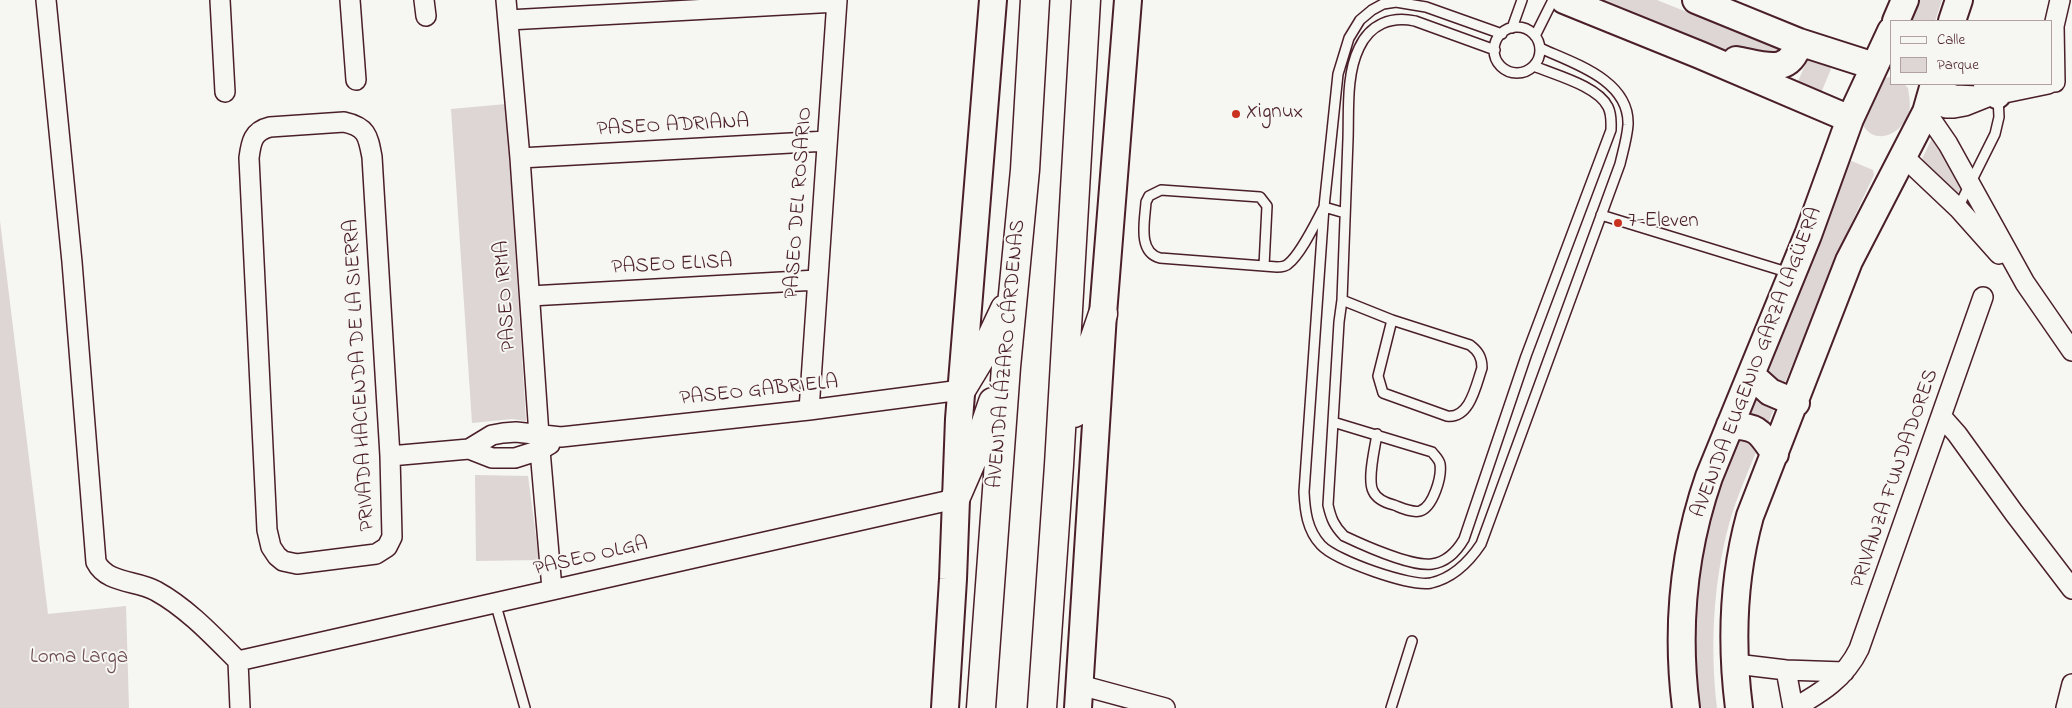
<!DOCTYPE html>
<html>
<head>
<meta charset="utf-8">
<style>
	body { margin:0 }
	#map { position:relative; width:2072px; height:708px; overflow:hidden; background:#f6f6f2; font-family:"Indie Flower",sans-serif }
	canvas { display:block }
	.legend { position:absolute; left:1890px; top:20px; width:162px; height:65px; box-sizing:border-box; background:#f6f6f2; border:1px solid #b1a0a2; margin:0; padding:6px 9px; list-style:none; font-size:15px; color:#4a1f2b }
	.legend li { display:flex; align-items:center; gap:10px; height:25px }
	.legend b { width:25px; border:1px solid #b1a0a2 }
</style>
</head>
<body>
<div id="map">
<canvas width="2072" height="708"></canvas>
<ul class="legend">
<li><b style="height:6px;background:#f6f6f2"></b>Calle</li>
<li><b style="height:14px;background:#ddd6d5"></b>Parque</li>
</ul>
</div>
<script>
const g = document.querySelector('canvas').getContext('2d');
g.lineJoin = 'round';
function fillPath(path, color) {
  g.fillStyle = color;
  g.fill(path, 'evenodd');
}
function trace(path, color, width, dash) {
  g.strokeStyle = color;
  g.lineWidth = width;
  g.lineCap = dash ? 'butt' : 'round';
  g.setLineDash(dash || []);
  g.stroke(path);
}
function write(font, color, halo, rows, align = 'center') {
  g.font = font + ' "Indie Flower",sans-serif';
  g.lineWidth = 4;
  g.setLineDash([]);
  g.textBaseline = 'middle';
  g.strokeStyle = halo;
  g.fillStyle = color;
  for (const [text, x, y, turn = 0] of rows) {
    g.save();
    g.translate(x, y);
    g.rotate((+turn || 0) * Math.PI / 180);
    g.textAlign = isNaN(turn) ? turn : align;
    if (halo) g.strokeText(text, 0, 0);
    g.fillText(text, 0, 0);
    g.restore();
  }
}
const green = new Path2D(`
	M1586 0H1657L1729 29 1780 46 1775 60 1707 46Z
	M1916 0H1942L1935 21H1907Z
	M1808 59 1821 63 1827 62 1831 69 1821 93 1798 81Z
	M1890 77 1891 84H1904L1908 88C1909 96 1911 104 1909 112 1905 128 1885 143 1870 133 1867 131 1864 127 1862 124L1879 79Z
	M506 104 526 421 512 419 472 423 451 109Z
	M1934 137 1961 189 1960 193 1955 192 1921 161 1931 140Z
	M1849 160 1873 170 1874 175C1845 234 1821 295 1796 356 1783 387 1770 419 1757 450 1747 474 1736 499 1729 524 1713 584 1710 647 1717 708H1692L1687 629 1705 516Z
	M0 221 48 614 126 606 129 708H0Z
	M475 475 528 476 539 560 476 561Z`);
const lane = new Path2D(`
	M1494 50a23 23 0 1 1 46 0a23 23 0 1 1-46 0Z
	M1512 28 1522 0
	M1502 34 1426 7 1396 2 1383 4 1372 10 1360 20 1349 38 1338 74 1324 207 1304 492C1305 511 1307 530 1321 545 1336 561 1411 587 1431 583 1453 578 1469 562 1481 544L1620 164C1623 151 1627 138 1628 125 1630 80 1573 63 1540 48
	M1535 36 1553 0
	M1495 50 1415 21C1391 16 1370 24 1359 48 1346 75 1349 110 1348 139 1346 193 1344 246 1342 300L1339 322 1328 505C1331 518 1334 526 1344 536 1363 545 1412 567 1432 564 1447 562 1457 551 1464 539L1526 356 1611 130C1611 122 1612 115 1608 107 1598 86 1555 75 1534 66
	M1958 208 1995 134 1999 117 1998 97
	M1601 215 1790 273
	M1264 266 1267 206 1260 197 1161 190 1149 196 1146 202C1145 220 1137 252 1160 258L1277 267C1281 267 1285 267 1288 264 1301 254 1316 222 1324 207L1345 213
	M1342 300 1392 320 1470 345C1478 351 1482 357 1482 368 1476 385 1470 419 1447 416L1383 393 1378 376 1392 320
	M1333 422 1432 452C1435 456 1439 459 1440 464 1442 477 1433 507 1420 511 1412 513 1402 508 1394 505 1386 503 1377 500 1373 491 1367 479 1375 448 1377 434
	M495 602 525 708
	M1391 708 1412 641`);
const street = new Path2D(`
	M46 0 72 262 96 562C107 584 137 580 156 591 187 608 213 636 238 661
	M220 0 225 92
	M350 0 356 80
	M424 0 426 16
	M506 0 520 158 540 450 552 589
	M508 20 837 2
	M2055 82 2054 26 2060 0
	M1933 88 1955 95 1978 96
	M1929 101 1946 108H1954L1965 106 1990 96 2048 84
	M1926 112 1948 144 2025 283 2072 351
	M344 122C367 127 368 136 372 157L390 456 392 537 387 547 376 554 297 564 283 561 277 556 271 547 267 530 249 158C251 142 253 131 270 127Z
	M1903 156 1958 208 1999 254
	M520 158 827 141
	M530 296 817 280
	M809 410 837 0
	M1941 416 1957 434 2014 513 2072 589
	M469 449 492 435 503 433 516 432 561 437 809 410 961 390
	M390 456 469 449 492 458H515L540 450 550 444
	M238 661 955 499
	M238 661 240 708
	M1736 664 1786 670 1844 672
	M1786 670 1793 708
	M1080 685 1165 708
	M1794 708C1821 693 1845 678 1859 649L1983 297
	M2066 708 2072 684`);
const secondary = new Path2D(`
	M1564 0 1700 55 1850 119
	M1696 0 1799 42 1874 66
	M1896 21 1905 0
	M1952 21 1959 0
	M1736 60C1764 65 1790 77 1799 42
	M1987 84 1997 95
	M1751 375 1770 392 1796 403
	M1730 425C1759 427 1759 431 1775 454
	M945 708 953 579 959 419 993 0
	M1078 708 1103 314 1128 0
	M1686 708C1676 629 1683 552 1709 477L1808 235 1850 119 1891 31
	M1739 708C1731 645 1733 578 1750 516L1849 261 1926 112 1934 84`);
const highway = new Path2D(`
	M961 390 987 347 1005 309
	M1074 413 1089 355 1103 314
	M955 499 978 446 993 402
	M981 708 1006 367 1025 170 1035 0
	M1042 708 1059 465 1086 0`);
const markers = [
	[1236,114,5,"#c8321e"],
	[1618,223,5,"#c8321e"]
];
const poiNames = [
	["Xignux",1246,114],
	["7-Eleven",1628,223]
];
const streetNames = [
	["PASEO ADRIANA",673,127,-3],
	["PASEO DEL ROSARIO",800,203,-86],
	["PASEO ELISA",672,266,-3],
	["PASEO IRMA",507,296,-94],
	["AVENIDA LÁZARO CÁRDENAS",1008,354,-85],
	["AVENIDA EUGENIO GARZA LAGÜERA",1758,363,-69],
	["PRIVADA HACIENDA DE LA SIERRA",361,375,-93],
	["PASEO GABRIELA",759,392,-6],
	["PRIVANZA FUNDADORES",1896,479,-71],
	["PASEO OLGA",591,558,-13]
];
const parkNames = [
	["Loma Larga",79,659]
];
fillPath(green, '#ddd6d5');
trace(lane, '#4a1f2b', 12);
trace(street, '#4a1f2b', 22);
trace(secondary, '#4a1f2b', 30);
trace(highway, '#4a1f2b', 31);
trace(lane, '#f6f6f2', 9);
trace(street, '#f6f6f2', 19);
trace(secondary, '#f6f6f2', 26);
trace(highway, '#f6f6f2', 28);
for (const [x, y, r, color] of markers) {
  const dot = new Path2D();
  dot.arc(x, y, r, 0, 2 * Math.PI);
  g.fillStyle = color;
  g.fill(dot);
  trace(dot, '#f6f6f2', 2);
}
write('21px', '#4a1f2b', '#f6f6f2', poiNames, 'left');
write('21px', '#4a1f2b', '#f6f6f2', streetNames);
write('21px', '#6f4d56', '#f6f6f2', parkNames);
</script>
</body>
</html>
